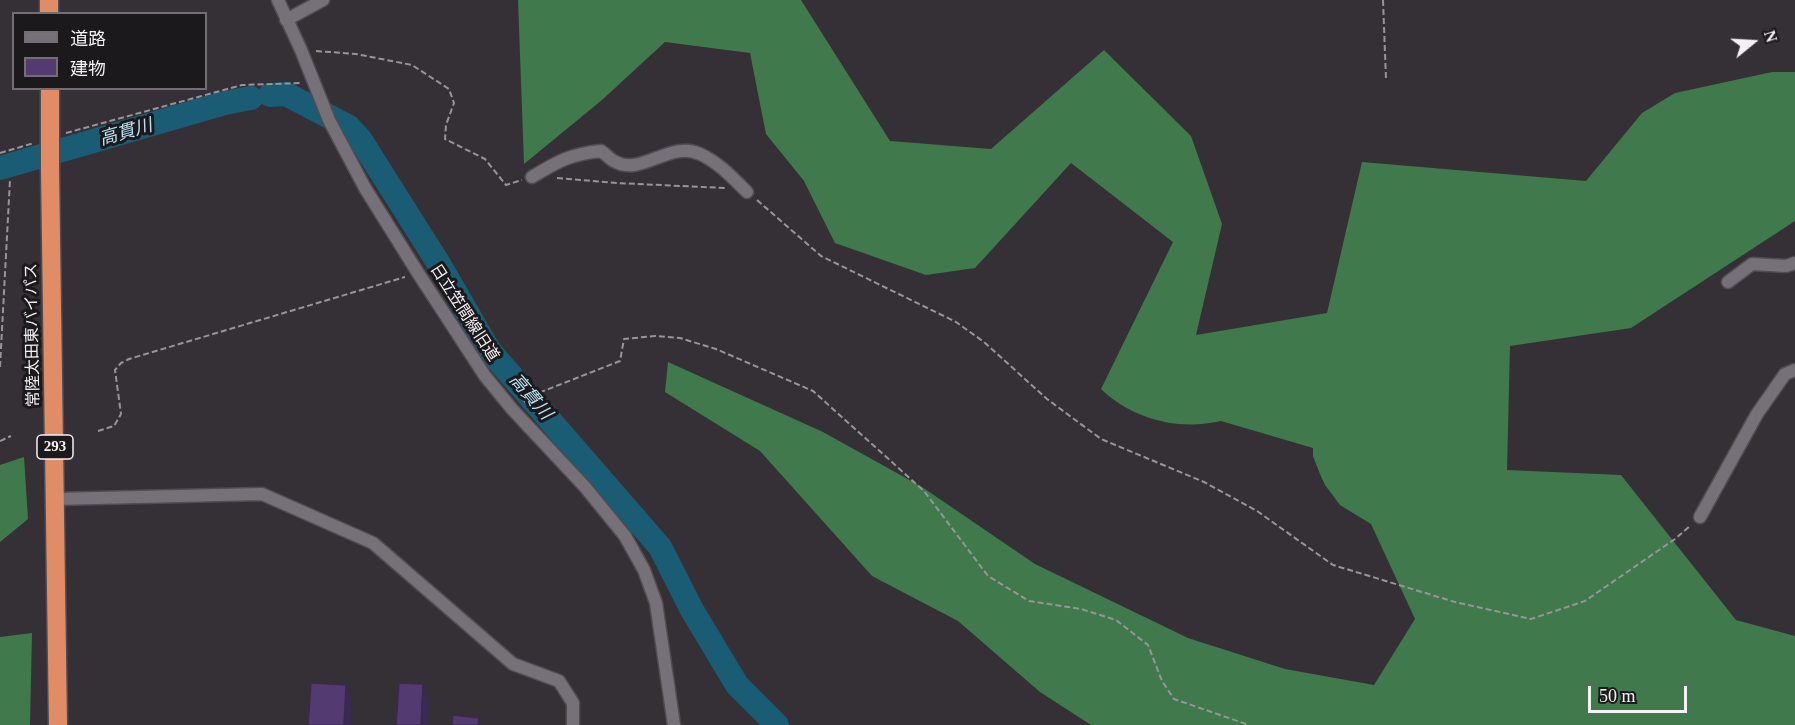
<!DOCTYPE html>
<html>
<head>
<meta charset="utf-8">
<style>
	body { margin:0 }
	#map { position:relative; width:1795px; height:725px; overflow:hidden; background:#353036; font-family:"Times New Roman","Noto Sans JP",serif }
	canvas { display:block }
	.legend { position:absolute; left:12px; top:12px; width:195px; height:78px; box-sizing:border-box; background:#1b191c; border:2px solid #726f73; margin:0; padding:8px 10px; list-style:none; font-size:18px; color:#f4f1f5 }
	.legend li { display:flex; align-items:center; gap:12px; height:30px }
	.legend b { width:30px; border:2px solid #726f73 }
	.north { position:absolute; left:1723px; top:12px; width:60px; height:60px; -webkit-text-stroke:4px #1b191c; paint-order:stroke; rotate:72deg; font-size:16px; font-weight:700; line-height:24px; text-align:center; color:#f4f1f5 }
	.north::after { content:''; display:block; margin:auto; width:21px; height:27px; background:#f4f1f5; clip-path:polygon(50% 0,100% 100%,50% 72%,0 100%) }
	.scale { position:absolute; left:1588px; top:686px; width:99px; height:27px; box-sizing:border-box; border:3px solid #f4f1f5; border-top:0; padding-left:8px; font-size:18px; line-height:21px; white-space:nowrap; color:#f4f1f5; -webkit-text-stroke:4px #1b191c; paint-order:stroke }
</style>
</head>
<body>
<div id="map">
<canvas width="1795" height="725"></canvas>
<ul class="legend">
<li><b style="height:8px;background:#767078"></b>道路</li>
<li><b style="height:16px;background:#533b72"></b>建物</li>
</ul>
<div class="north">N</div>
<div class="scale">50 m</div>
</div>
<script>
const g = document.querySelector('canvas').getContext('2d');
g.lineJoin = 'round';
function fillPath(path, color) {
  g.fillStyle = color;
  g.fill(path, 'evenodd');
}
function trace(path, color, width, dash) {
  g.strokeStyle = color;
  g.lineWidth = width;
  g.lineCap = dash ? 'butt' : 'round';
  g.setLineDash(dash || []);
  g.stroke(path);
}
function write(font, color, halo, rows, align = 'center') {
  g.font = font + ' "Times New Roman","Noto Sans JP",serif';
  g.lineWidth = 6;
  g.setLineDash([]);
  g.textBaseline = 'middle';
  g.strokeStyle = halo;
  g.fillStyle = color;
  for (const [text, x, y, turn = 0] of rows) {
    g.save();
    g.translate(x, y);
    g.rotate((+turn || 0) * Math.PI / 180);
    g.textAlign = isNaN(turn) ? turn : align;
    if (halo) g.strokeText(text, 0, 0);
    g.fillText(text, 0, 0);
    g.restore();
  }
}
const forest = new Path2D(`
	M518 0H801L890 141 991 149 1104 50 1191 136 1222 224 1196 335 1327 313 1362 162 1586 181 1642 113 1675 93 1772 72H1795V221L1631 328 1510 346 1507 470 1621 475 1736 620 1795 636V725H1091L1040 692 958 621 872 576 760 451 665 392 668 362 823 432 922 487 1035 564 1188 638 1285 669 1374 685 1415 619 1371 524 1340 505 1325 485 1320 474 1313 456V448L1221 421C1178 431 1132 419 1101 389L1173 242 1071 163 975 268 926 275 835 243 804 181 766 134 750 53 665 42 602 100 524 164Z
	M24 457 28 519 0 542V465Z
	M32 633 30 725H0V637Z`);
const river = new Path2D(`
	M270 95 286 94 349 127 360 139 439 264 489 350 660 547 692 610 737 685 777 725
	M0 168 225 103 251 98`);
const path = new Path2D(`
	M1383 0 1386 79
	M316 51 356 54 412 65 449 89 454 103 446 125 445 139 485 159 506 185 522 180
	M66 133 242 85 302 83
	M0 153 34 143
	M557 178 617 183 725 188
	M757 200 821 256 956 322 984 342 1047 399 1101 439 1204 482 1257 511 1333 565 1455 602 1531 619 1585 601 1675 539 1691 525
	M0 367 10 180
	M524 402 541 392 620 361 624 339 655 336 680 338 716 349 813 391 924 491 988 576 1029 601 1081 609 1116 620 1148 645 1162 681 1174 699 1249 725
	M98 431 114 426 121 414 115 370 121 363 129 359 405 277
	M0 441 11 436`);
const street = new Path2D(`
	M278 0 301 50 329 120 365 188 418 273 485 376 512 409 585 487 625 536 644 570 656 603 674 725
	M286 20 323 0
	M532 177C558 161 571 154 601 151 606 154 610 160 616 162 641 176 671 140 700 154 718 162 733 178 747 192
	M1728 282 1752 264 1786 266 1795 263
	M56 499 262 494 373 543 513 664 559 681 573 703V725
	M1700 517 1757 414 1785 374 1795 370`);
const highway = new Path2D(`
	M49 14V0
	M50 88V135
	M50 169 58 725`);
const highwayBridge = new Path2D(`
	M50 135V169`);
const shadedWall = new Path2D(`
	M423 684 429 701 428 725H421Z
	M346 685 352 702 351 725H344Z`);
const building = new Path2D(`
	M311 683 346 685 344 725H308Z
	M399 683 423 684 421 725H396Z
	M453 715 479 718 478 725H452Z`);
const shields = [
	[55,447,36]
];
const shieldNames = [
	["293",55,447]
];
const streetNames = [
	["日立笠間線旧道",464,313,57],
	["常陸太田東バイパス",33,335,-91]
];
const waterNames = [
	["高貫川",126,133,-16],
	["高貫川",530,397,49]
];
fillPath(forest, '#40794b');
trace(river, '#195c73', 24);
trace(street, '#514c52', 15);
trace(highway, '#514c52', 21);
trace(path, '#989499', 2, [6, 3]);
trace(street, '#767078', 12);
trace(highway, '#e08d67', 18);
trace(highwayBridge, '#514c52', 21, []);
trace(highwayBridge, '#e08d67', 18);
fillPath(shadedWall, '#3a2950');
fillPath(building, '#533b72');
trace(building, '#3a2950', 1.5);
for (const [x, y, w] of shields) {
  const box = new Path2D();
  box.roundRect(x - w / 2, y - 12, w, 24, 4.5);
  g.fillStyle = '#1b191c';
  g.fill(box);
  trace(box, '#f4f1f5', 1.5);
}
write('bold 15px', '#f4f1f5', null, shieldNames);
write('16px', '#f4f1f5', '#1b191c', streetNames);
write('italic 18px', '#bae3f5', '#1b191c', waterNames);
</script>
</body>
</html>
